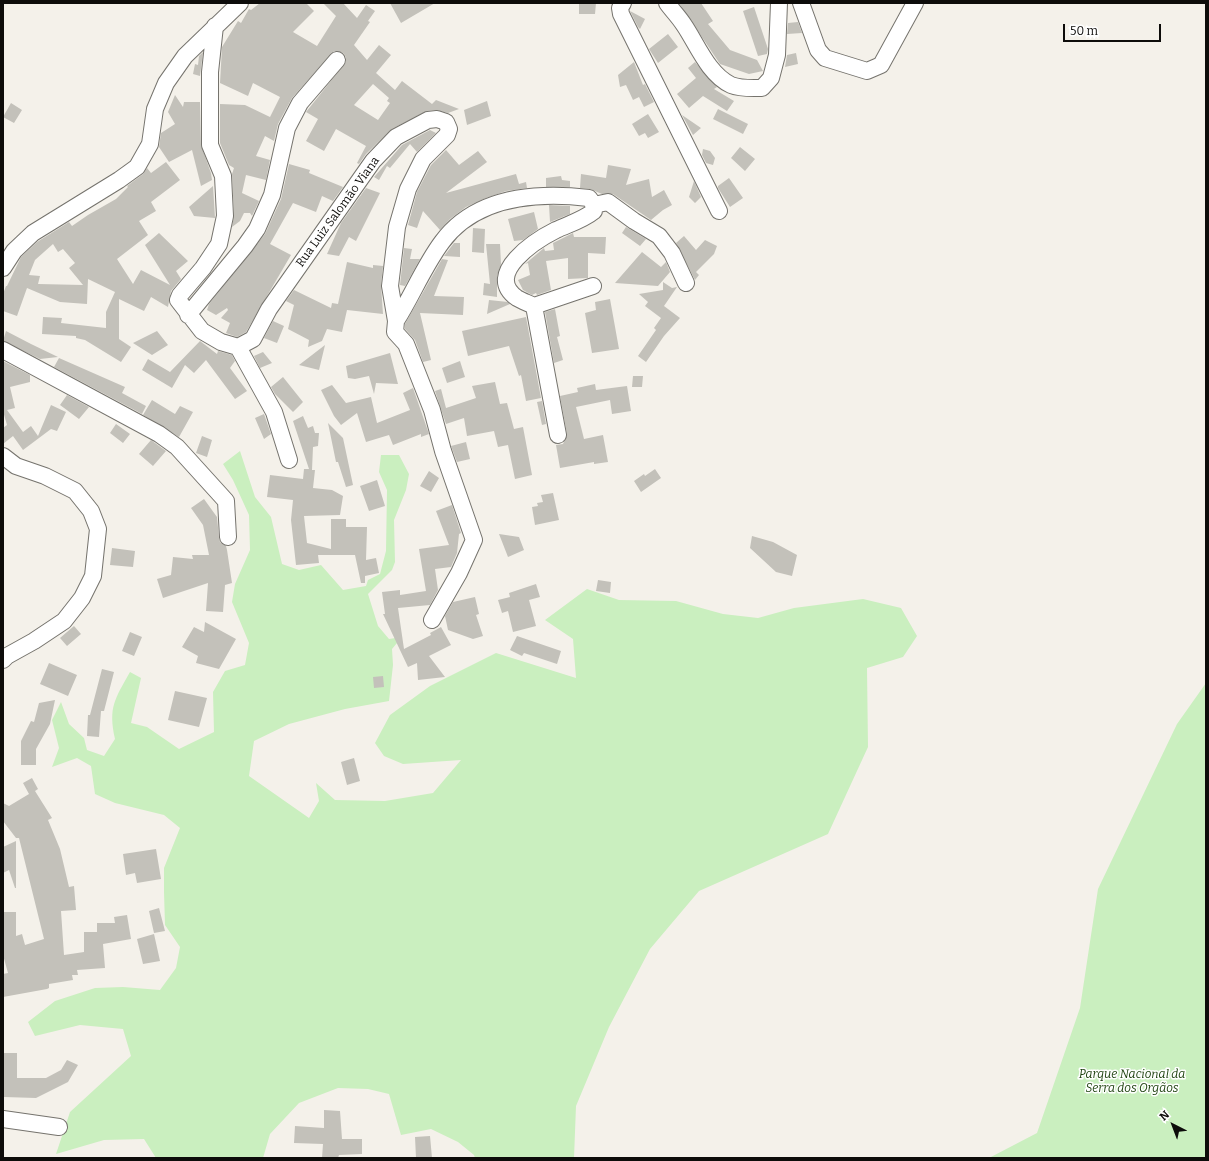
<!DOCTYPE html>
<html>
<head>
<meta charset="utf-8">
<style>
	body { margin:0 }
	#map { position:relative; width:1209px; height:1161px; overflow:hidden; background:#f4f1ea; font-family:Bitter,serif }
	canvas { display:block }
	.frame { position:absolute; inset:0; border:4px solid #0d0c0a; pointer-events:none }
	.north { position:absolute; left:1153px; top:1105px; width:40px; height:40px; -webkit-text-stroke:3px #fff; paint-order:stroke; rotate:318deg; font-size:11px; font-weight:700; line-height:16px; text-align:center; color:#0d0c0a }
	.north::after { content:''; display:block; margin:auto; width:14px; height:18px; background:#0d0c0a; clip-path:polygon(50% 0,100% 100%,50% 72%,0 100%) }
	.scale { position:absolute; left:1063px; top:24px; width:98px; height:18px; box-sizing:border-box; border:2px solid #0d0c0a; border-top:0; padding-left:5px; font-size:12px; line-height:14px; white-space:nowrap; color:#0d0c0a; -webkit-text-stroke:3px #fff; paint-order:stroke }
</style>
</head>
<body>
<div id="map">
<canvas width="1209" height="1161"></canvas>
<div class="frame"></div>
<div class="north">N</div>
<div class="scale">50 m</div>
</div>
<script>
const g = document.querySelector('canvas').getContext('2d');
g.lineJoin = 'round';
function fillPath(path, color) {
  g.fillStyle = color;
  g.fill(path, 'evenodd');
}
function trace(path, color, width, dash) {
  g.strokeStyle = color;
  g.lineWidth = width;
  g.lineCap = dash ? 'butt' : 'round';
  g.setLineDash(dash || []);
  g.stroke(path);
}
function write(font, color, halo, rows, align = 'center') {
  g.font = font + ' Bitter,serif';
  g.lineWidth = 3;
  g.setLineDash([]);
  g.textBaseline = 'middle';
  g.strokeStyle = halo;
  g.fillStyle = color;
  for (const [text, x, y, turn = 0] of rows) {
    g.save();
    g.translate(x, y);
    g.rotate((+turn || 0) * Math.PI / 180);
    g.textAlign = isNaN(turn) ? turn : align;
    if (halo) g.strokeText(text, 0, 0);
    g.fillText(text, 0, 0);
    g.restore();
  }
}
const green = new Path2D(`
	M240 451 255 497 271 517 282 564 299 570 321 565 343 590 366 586 368 580 380 574 386 551 387 490 379 472 381 455H399L409 474 406 490 394 520 395 562 392 570 368 594 378 626 389 639 402 637 392 649 393 665 389 701 345 709 289 724 254 741 249 776 309 818 319 801 316 783 335 800 385 801 433 793 461 760 403 764 384 756 375 743 390 715 430 686 496 653 576 678 573 639 545 620 587 589 619 600 676 601 723 614 758 618 794 608 863 599 901 608 917 636 903 657 867 668 868 747 828 834 699 891 650 949 609 1027 576 1106 574 1158H475L474 1155 458 1142 431 1129 401 1135 389 1094 368 1089 338 1088 299 1103 270 1134 263 1158H156L144 1139 104 1140 56 1154 70 1112 131 1056 123 1029 80 1025 35 1036 28 1022 55 1001 95 988 123 987 160 990 176 968 180 947 165 925 164 892V868L180 828 164 815 115 803 95 794 91 766 77 758 52 767 59 748 52 720 61 702 69 724 84 738 87 750 104 756 115 739C108 707 115 699 130 672L141 678 131 723 147 727 179 749 214 732 213 692 225 671 245 665 249 643 232 602 235 584 250 550 249 515 233 480 223 464Z
	M1206 683V1158H989L1037 1133 1080 1008 1098 889 1177 724Z`);
const building = new Path2D(`
	M260 3H306L314 11 293 32 317 46 336 16 323 3H343L357 18 366 5 375 11 368 21 370 22 354 45 367 60 379 45 391 55 376 73 395 90 402 81 432 104 436 100 459 109 448 113 436 110 427 111 392 129 366 154 359 164 357 163 366 146 336 129 324 151 306 141 318 119 306 112 346 62V57L343 53 334 51 292 98 278 124 274 141 265 136 256 156 270 160 266 180 246 175 242 193 259 201 252 216 250 213H244L240 221 232 227 234 216 232 174 234 168 229 165 220 143V104L245 105 270 117 280 97 253 83 248 96 220 83 222 47 238 21 241 23 249 9 251 10ZM373 84 389 98 387 101 390 103 378 120 354 105Z
	M390 3H435L401 23Z
	M579 3H596L595 14H579Z
	M679 3H701L713 21 708 24 730 50 757 60 763 71 749 74 720 64Z
	M754 7 768 49 767 54 758 56 743 11Z
	M630 11 645 19 640 29 638 27Z
	M798 22 802 33 787 34 788 23Z
	M668 34 678 47 658 63 649 49Z
	M203 52 200 76 193 74 195 64 198 65 199 56Z
	M796 53 798 64 785 67 787 55Z
	M634 62 643 85 645 84 654 102 644 107 639 97 633 100 626 85 620 87 618 75Z
	M695 62 717 87 714 89 734 101 727 111 703 96 689 108 677 94 696 78 688 68Z
	M175 95 183 107 184 102H200L201 145 211 173 212 180 201 186 192 150 169 162 159 147 161 133 175 124 168 112Z
	M487 101 491 116 467 125 464 110Z
	M11 103 22 110 14 123 3 117Z
	M718 109 748 124 743 134 713 119Z
	M648 114 659 132 648 138 645 133 639 136 632 124Z
	M682 115 701 128 693 135Z
	M430 130 436 133 417 152 410 144 390 168 387 166 379 180 374 177 402 145Z
	M740 147 755 159 745 171 731 158Z
	M703 149 710 151 715 158 713 165 706 163 702 155Z
	M446 150 459 165 478 151 487 162 446 193 516 174 519 184 526 182 527 188 506 191 486 198 466 207 450 219 440 230 423 211 417 228 408 225 417 192 431 165Z
	M166 162 180 180 151 202 156 211 139 221 148 235 117 259 133 284 141 270 170 285 145 245 159 233 188 261 176 271 181 279 171 291 168 307 151 297 144 311 119 299V339L131 347 121 362 85 340 76 338V336L42 334 43 317 62 318 61 323 106 328V312L115 292 88 279 87 304 60 302 27 288 17 316 3 311V294L6 286H7L21 257 37 242 69 222 72 226 88 215 116 199 128 187 127 186 143 174 147 168 151 173ZM53 244 58 252 63 249 75 263 69 268 83 285 38 284 40 276 29 275 35 260Z
	M289 164 310 170 309 173 343 187 333 201 322 196 316 212 293 203 270 244 291 255 246 332 237 337 226 333 230 323 221 318 228 310 227 308 216 315 207 310 209 304 265 234 281 199Z
	M608 165 631 169 626 185 649 179 652 197 664 190 672 205 663 210 651 220 613 194H602L590 189 580 188 581 174 606 178Z
	M561 176 562 180 570 181V187H546V178Z
	M729 178 743 198 730 207 718 188V186Z
	M694 181 701 197 695 203 689 197Z
	M213 186 215 218 194 216 189 207Z
	M366 188 380 193 356 241 349 237 339 256 327 254 341 223Z
	M549 205 570 206V214L550 222Z
	M534 212 538 229 523 240 514 241 508 219Z
	M626 227 646 239 640 246 622 233Z
	M473 228 485 229 484 253 472 252Z
	M573 233 574 237H606L605 254 588 253V278L568 279V258L546 261 551 290 537 295 536 293 532 295 523 290 518 280 530 275 528 263 525 264 544 248 545 251 554 250 553 243Z
	M684 236 696 250 705 240 717 246 714 254 696 272 699 275 695 280 676 243Z
	M454 243H460V257L444 256Z
	M486 244H500L501 264 497 276V297L483 295 484 283 490 284Z
	M404 248 412 249 410 259H420L405 286 400 285Z
	M642 252 661 267 666 262 670 272 658 286 615 283Z
	M442 259 448 260 434 296 464 297 463 315 420 313 431 360 423 362 415 340 405 329V324Z
	M347 262 373 268V265L383 266 381 285 383 314 347 310 342 332 327 329 322 341 308 347 309 340 288 329 294 305 286 301 294 290 331 308 332 303 338 304Z
	M663 282 672 288 677 287 664 306 680 318 664 336 646 362 638 356 656 330 654 328 661 318 645 306 648 302 639 294 663 290Z
	M610 299 619 349 592 353 585 313 596 310 595 302Z
	M489 300 508 302 510 304 487 314Z
	M555 309 560 336 557 337 563 360 554 363 545 312Z
	M526 317 541 398 526 401 521 375 519 376 509 346 468 356 462 331Z
	M273 321 284 326 277 343 264 338Z
	M6 331 31 344 58 357 40 359 3 341Z
	M157 331 168 345 152 355 133 343Z
	M200 341 217 354 218 351 232 355 235 361 230 368 247 391 235 399 206 360 194 373 185 365 172 388 142 370 148 359 170 372Z
	M325 345 319 370 299 365Z
	M263 352 272 363 260 368 254 356Z
	M390 353 398 384 376 383 374 394 369 376 355 379 348 378 346 366Z
	M59 358 125 387 122 393 146 406 142 414 54 367Z
	M3 361 30 375V382L10 387 15 408 7 410 23 432 31 426 38 436 51 405 66 412 57 431 51 429 23 450 13 436 3 444V428L7 425 3 411Z
	M460 361 465 377 447 383 442 368Z
	M633 376H643L642 387H632Z
	M283 377 303 402 293 412 275 394 271 387Z
	M495 382 500 404 507 403 514 429 523 427 532 475 515 479 508 445 498 447 494 431 467 436 464 418 446 424 435 391 441 389 446 408 476 398 472 386Z
	M595 384 596 390 627 386 631 411 612 414 610 400 576 407 584 439 603 435 608 462 594 464V462L560 468 556 445 563 444 567 434 560 396 578 392 577 388Z
	M332 385 346 403 371 397 377 423 410 410 403 393 413 388 429 434 421 437V434L393 445 389 435 366 442 357 413 341 425 334 416 321 390Z
	M67 395 89 407 79 419 60 405Z
	M152 400 175 414 180 406 193 412 179 437 143 415Z
	M542 401 546 424 542 425 537 402Z
	M264 414 271 434 264 439 255 418Z
	M303 416 308 428 313 426 315 433H319L318 446 313 447 312 470H315L313 488 332 490 343 496 340 515 304 516 307 543 331 549V519H346V527H367L366 560 376 558 379 573 365 576V583H361L355 555H318L319 563 296 565 291 520 293 500 267 497 270 475 303 479 304 469H309L293 421Z
	M328 423 343 438 353 485 346 487 338 462H336Z
	M116 424 130 434 123 443 110 433Z
	M202 436 212 440 207 457 196 453Z
	M151 440 166 451 153 466 139 454Z
	M466 442 470 459 457 462 451 446Z
	M655 469 661 478 641 492 634 481 644 474 645 476Z
	M429 471 439 478 431 492 420 486Z
	M377 480 385 506 369 511 360 486Z
	M553 493 559 520 535 525 532 507 538 506 537 503 543 502 541 495Z
	M204 499 217 517 219 538 220 542 226 546 227 550 232 583 225 585 223 612 206 611 208 583 163 598 157 579 171 575 173 557 193 559 192 555H209L203 525 191 508Z
	M452 505 461 533 459 534 457 553 451 567 435 569 438 590 430 605 398 608 404 649 431 635 430 633 441 627 451 645 429 656 445 677 418 680 417 663 408 667 383 614H385L382 592 400 590V595L426 591 419 549 449 545 436 511Z
	M499 534 519 537 524 550 508 557Z
	M752 536 773 542 797 555 792 576 776 572 750 548Z
	M112 548 135 551 133 567 110 565Z
	M598 580 611 582 610 593 596 591Z
	M536 584 540 597 529 600 536 626 513 632 508 611 502 613 498 600 510 597 509 593Z
	M475 597 479 614 476 615 483 636 473 639 448 630 445 616 453 602Z
	M205 622 236 639 219 669 196 663 198 656 182 647 194 627 204 632Z
	M74 626 81 634 67 646 60 638Z
	M130 632 142 637 134 656 122 651Z
	M517 636 561 651 557 664 524 653 522 656 510 650Z
	M49 663 77 675 68 696 40 684Z
	M102 669 114 672 104 711H101L99 737 87 736 88 715H90Z
	M383 676 384 687 374 688 373 677Z
	M175 691 207 698 199 727 168 720Z
	M55 700 50 724 36 749V765H21V741L31 721 34 722 39 703Z
	M354 758 360 781 347 785 341 762Z
	M32 778 38 789 35 791 52 818 48 820 60 849 69 887 74 886 76 910 61 911 64 955 84 952V932H97V923H115L114 917 127 915 131 939 103 944 105 968 77 970 78 975H72L73 980 49 984V988L47 989 3 997V974L8 973 3 955V912H16V936L22 934 25 945 44 939 19 838H16L3 821V803L9 806 29 794 23 783Z
	M16 841V888H15L9 870 3 873V847Z
	M156 849 161 879 137 883 135 873 126 875 123 854Z
	M159 908 165 931 154 933 149 911Z
	M154 934 160 961 143 964 137 939Z
	M3 1053H17V1078H46L61 1070 67 1060 78 1065 68 1082 36 1098 4 1097Z
	M324 1110 340 1111 342 1139H362V1154L339 1155 338 1158H322L323 1144 294 1143 295 1126 324 1128Z
	M430 1136 432 1158H416L415 1137Z`);
const minor = new Path2D(`
	M623 3 620 8 621 14 719 211
	M667 3C672 10 679 17 684 25 697 44 708 74 731 85 741 89 752 88 762 88L771 78 777 55 779 3
	M801 3 818 50 825 58 867 71 881 65 915 3
	M215 26 210 72V145L223 176 225 216 219 244 203 268 180 295 178 300 202 331 221 342 238 347 253 339 269 309 373 161 396 137 428 120 437 119 446 122 449 129 447 135 423 159 408 189 397 227 390 286 396 321 395 332 406 344 432 410 443 451 474 540 459 573 432 620
	M594 205 608 202 634 221 659 236 672 253 686 283
	M3 268 14 251 33 233 119 180 137 167 150 144 155 109 166 83 185 56 240 3
	M534 306 558 435
	M188 315 245 246 257 229 272 195 287 128 300 103 337 60
	M396 321C412 296 424 266 442 242 476 196 537 192 589 198L594 205V211C583 220 569 224 556 230 536 240 483 274 517 298 522 301 528 303 534 306L593 286
	M238 347 274 412 289 460
	M3 350 159 434 177 447 226 501 228 537
	M3 456 16 466 45 476 75 491 91 511 98 529 93 576 82 598 64 621 34 641 7 656 3 660
	M3 1119 59 1127`);
const streetNames = [
	["Rua Luiz Salomão Viana",338,212,-54]
];
const parkNames = [
	["Parque Nacional da",1132,1075],
	["Serra dos Orgãos",1132,1089]
];
fillPath(green, '#caefbf');
fillPath(building, '#c3c1ba');
trace(minor, '#75736d', 18);
trace(minor, '#fff', 16);
write('12px', '#0d0c0a', '#fff', streetNames);
write('italic 12px', '#1a3f0b', '#fff', parkNames);
</script>
</body>
</html>
